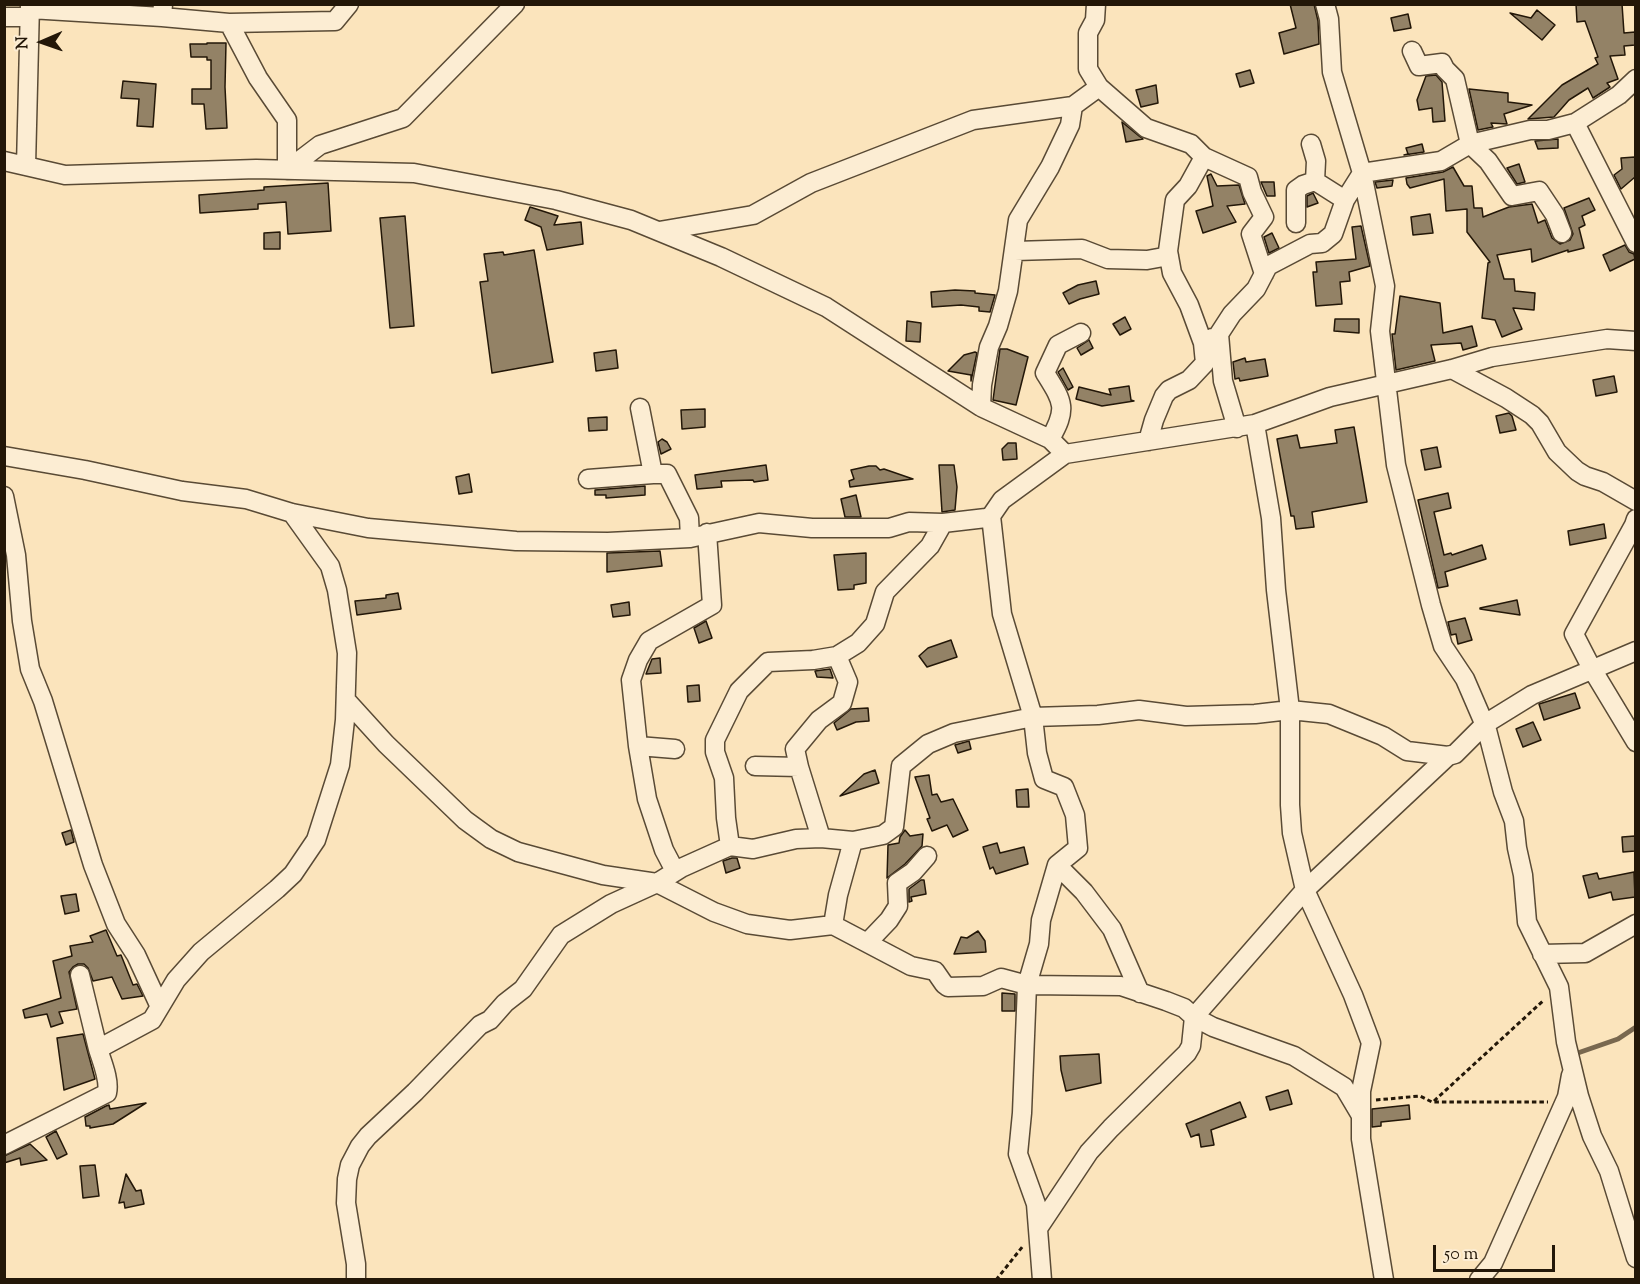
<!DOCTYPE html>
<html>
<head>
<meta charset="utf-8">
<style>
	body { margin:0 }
	#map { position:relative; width:1640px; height:1284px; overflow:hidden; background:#fbe4bc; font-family:"Sorts Mill Goudy",serif }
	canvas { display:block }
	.frame { position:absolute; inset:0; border:6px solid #231708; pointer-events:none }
	.north { position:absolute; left:12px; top:12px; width:60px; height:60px; -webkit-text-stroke:4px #fcedd3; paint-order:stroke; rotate:268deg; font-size:16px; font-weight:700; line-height:24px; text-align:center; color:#231708 }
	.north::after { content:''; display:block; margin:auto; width:21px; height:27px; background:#231708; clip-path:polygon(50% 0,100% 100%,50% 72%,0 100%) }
	.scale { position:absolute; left:1433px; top:1245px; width:122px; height:27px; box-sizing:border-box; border:3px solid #231708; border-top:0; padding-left:8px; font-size:18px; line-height:21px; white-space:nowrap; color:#231708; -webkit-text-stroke:4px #fcedd3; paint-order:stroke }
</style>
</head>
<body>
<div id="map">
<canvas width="1640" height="1284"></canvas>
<div class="frame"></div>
<div class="north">N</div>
<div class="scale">50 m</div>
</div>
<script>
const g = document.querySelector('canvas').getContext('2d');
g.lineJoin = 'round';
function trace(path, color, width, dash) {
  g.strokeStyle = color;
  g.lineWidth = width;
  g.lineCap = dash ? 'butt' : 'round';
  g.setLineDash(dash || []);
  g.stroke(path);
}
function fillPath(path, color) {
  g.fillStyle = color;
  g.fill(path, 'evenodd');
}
const stream = new Path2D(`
	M1572 1055 1618 1039 1636 1027`);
const building = new Path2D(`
	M1290 4H1314L1318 21 1319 44 1284 54 1279 33 1296 28Z
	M1576 4H1622L1624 33 1635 32V45L1624 46 1625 55 1610 56 1618 79 1607 83 1610 87 1593 98 1588 88 1569 100 1554 117 1528 119 1562 85 1598 64 1595 58 1598 57 1585 21 1577 22Z
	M1537 10 1555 25 1542 40 1510 13 1531 18Z
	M1408 14 1411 28 1394 31 1391 18Z
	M207 43H226L225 87 227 128 206 129 204 104H192V89H211V60H207V57H191L190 44H207Z
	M1250 70 1254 83 1240 87 1236 74Z
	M1436 75 1442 82 1445 121 1433 122 1432 108 1419 110 1417 100 1426 76Z
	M123 81 156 84 153 127 137 126 139 99 121 98Z
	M1156 85 1158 103 1141 107 1136 90Z
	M1469 89 1508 93V102L1532 105 1504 114 1507 124 1491 123 1493 127 1478 130Z
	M1122 122 1139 136 1143 139 1126 142Z
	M1558 139V148L1538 149 1535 141Z
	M1422 144 1424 152 1404 155 1408 154 1406 148Z
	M1635 157V177L1621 189 1614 175 1622 169 1621 158Z
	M1519 164 1525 182 1517 184 1507 168Z
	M1453 167 1464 186H1472L1474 208H1482L1483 217 1509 207 1532 204 1538 223 1545 220 1552 238 1560 244 1570 240 1573 234 1564 208 1589 198 1595 210 1582 216 1585 225 1579 228 1584 248 1568 252V250L1532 262 1531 249 1497 255 1504 279H1514L1515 291 1535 293 1534 310 1513 308 1522 329 1502 337 1495 320 1482 318 1488 263 1490 262 1467 232V209L1446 211 1444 179 1410 188 1407 184 1406 178 1443 172Z
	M1211 174 1217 186 1239 185 1245 204 1227 206 1236 222 1203 233 1196 211 1213 206 1207 176Z
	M1393 180 1392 186 1377 188 1375 182Z
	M1261 182H1274L1275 196H1267Z
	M328 183 331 231 288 234 286 202 258 204V209L200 213 199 195 264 190V187Z
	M1313 193 1318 203 1307 207V196Z
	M530 207 558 216 554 225 581 222 583 244 547 250 541 227 525 220Z
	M1430 214 1433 233 1413 235 1411 217Z
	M405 216 414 326 390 328 380 218Z
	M1361 226 1370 266 1349 272 1350 281 1340 282 1342 304 1316 306 1313 272H1317L1316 262 1356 259 1352 227Z
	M280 232V249H264V233Z
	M1272 233 1279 248 1269 253 1264 237Z
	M1625 245 1629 252 1634 254 1635 259 1610 271 1603 255Z
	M534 250 553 362 492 373 480 282 488 281 484 254 503 252 504 255Z
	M1096 281 1099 294 1080 299 1069 304 1063 293 1078 285Z
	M955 290 975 291V293L995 295 990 312 979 311V307L961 305 932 307 931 292Z
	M1400 296 1440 303 1443 333 1472 326 1477 346 1463 350 1461 343 1431 345 1435 361 1396 370 1392 334H1395Z
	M1125 317 1131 329 1120 335 1113 324Z
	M1335 319H1359V333L1334 331Z
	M907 321 921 323 920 342 906 341Z
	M1089 340 1093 348 1081 355 1077 348Z
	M1000 349H1007L1028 357 1016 405 993 400Z
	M616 350 618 368 596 371 594 353Z
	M975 352 977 353 971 381V375L948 371 964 355Z
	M1245 358 1246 362 1265 359 1268 376 1240 381 1239 378 1235 379 1233 362Z
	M1063 368 1073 387 1068 390 1058 372Z
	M1614 376 1617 392 1596 396 1593 380Z
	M1129 386 1131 400 1134 401 1102 406 1076 399 1079 387 1111 395 1109 389Z
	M705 409V427L682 429 681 410Z
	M1509 413 1512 416 1516 430 1500 433 1496 416Z
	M607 417V430L589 431 588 418Z
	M1354 427 1367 502 1312 512 1314 527 1296 529 1294 516H1291L1277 439 1297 435 1300 448 1337 443 1335 430Z
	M662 439 667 442 671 449 661 454 658 442Z
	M1008 443H1016L1017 459 1003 460 1002 449Z
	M1437 447 1441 467 1425 470 1421 450Z
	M766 465 768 480 754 482 753 480 721 481 722 487 697 489 695 475Z
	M939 465H954L957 487 955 510 942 512Z
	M869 466H876L880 470 884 469 913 479 850 487 849 481 854 479 851 470Z
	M469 474 472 492 459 494 456 477Z
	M645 486V495L606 498V495H595V490Z
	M1448 493 1451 508 1434 512 1444 555 1451 553 1452 555 1482 545 1486 559 1445 572 1448 586 1438 588 1418 500Z
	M856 495 861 517H845L841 499Z
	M1604 524 1606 538 1570 545 1568 531Z
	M660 551 662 566 607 572V553Z
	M866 553V583L854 585V589L838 590 834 555Z
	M398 593 401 609 357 615 355 601 386 598V595Z
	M1517 600 1520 615 1480 609V608Z
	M629 602 630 615 613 617 611 605Z
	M1465 618 1472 640 1458 644 1456 634 1451 635 1448 622Z
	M706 621 712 638 699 643 694 628Z
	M951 640 957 657 927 667 919 656 928 648Z
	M660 658 661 673 646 674 652 659Z
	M830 669 833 678 817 677 815 671Z
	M699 685 700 701 688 702 687 686Z
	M1575 693 1580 708 1544 720 1539 704Z
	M868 708 869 721 856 722 837 730 834 723 851 709Z
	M1533 722 1541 740 1523 747 1516 729Z
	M969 741 971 749 958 753 955 745Z
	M875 770 879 783 840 796 864 774Z
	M929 775 932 795 937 794 941 802 953 799 968 830 953 837 947 825 932 831 927 819 930 818 915 777Z
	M1028 789 1029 807H1017L1016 790Z
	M71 830 74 842 66 845 62 833Z
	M905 830 910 836 923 834 922 846 905 864 887 878 888 845 899 843 900 837Z
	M1635 836V851L1623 852 1622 837Z
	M997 843 1000 853 1024 847 1028 864 996 874 993 867 990 869 983 847Z
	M732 858H737L740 868 726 873 723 861Z
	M1634 872 1635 897 1613 900 1611 892 1589 898 1583 876 1597 873 1599 879Z
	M921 880H924L926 894 911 897 912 901 909 902V889Z
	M76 894 79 911 65 914 61 896Z
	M106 930 117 956 121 955 133 985 137 984 143 996 122 999 112 977 93 981 88 968 84 964H78L73 967 69 972 77 1009 59 1012 63 1023 51 1027 47 1014 25 1018 23 1010 61 998 53 961 72 956 70 946 93 942 90 936Z
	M978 931 985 941 986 952 954 954 961 937 967 938Z
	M1002 993 1015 994V1011H1002Z
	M83 1034 95 1079 64 1090 57 1038Z
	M1099 1054 1101 1083 1066 1091 1061 1070 1060 1056Z
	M1288 1090 1292 1104 1270 1110 1266 1097Z
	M1240 1102 1246 1117 1211 1130 1214 1145 1201 1147 1199 1134 1191 1137 1186 1124Z
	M146 1103 113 1124 90 1128V1126H86L85 1117 106 1106 109 1105 110 1109Z
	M1409 1105 1410 1119 1381 1122V1126L1372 1127V1109Z
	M56 1131 67 1154 57 1159 46 1137Z
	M30 1144 47 1160 21 1165 20 1158 4 1163V1156Z
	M95 1165 99 1196 83 1198 80 1166Z
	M126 1174 136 1191 141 1190 144 1204 125 1208 124 1202 119 1203Z`);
const path = new Path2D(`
	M1376 1100 1420 1096 1432 1102H1548
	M1434 1101 1544 1000
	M996 1280 1023 1246`);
const minor = new Path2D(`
	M163 4 162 17 229 23 258 78 287 120V170L320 145 403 118 515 4
	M1325 4 1329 19 1332 72 1362 173 1385 286 1380 331 1396 465 1431 605 1443 646 1465 679 1487 730 1503 792 1514 821 1517 848 1523 875 1527 922 1559 987 1566 1042 1579 1096 1592 1136 1609 1171 1636 1258
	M30 9 162 17
	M4 17H30
	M229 23 335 21 349 4
	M1412 51 1419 66 1442 63 1445 69 1455 79 1470 144 1488 161 1512 196 1539 191 1555 215 1562 233
	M1099 87 1146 128 1191 144 1204 157 1248 177 1252 192 1264 217 1251 234 1264 274
	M1575 123 1636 243
	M4 161 65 175 256 169 414 173 556 200 631 220 721 257 826 307 981 407 1050 439 1065 454 1255 424 1330 397 1452 369 1492 357 1607 339 1636 341
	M26 166 30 4
	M1315 181 1345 200
	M1296 223V190L1303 185 1315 181 1316 161 1311 144
	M659 231 753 215 811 183 973 120 1073 106
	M1015 251 1082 249 1108 259 1147 260 1169 256
	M1203 343 1189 305 1172 273 1168 251 1175 200 1188 186 1204 157
	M1452 369 1506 398 1532 415 1540 423 1557 452 1577 471 1585 476 1603 482 1636 501
	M981 407 982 385 989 347 998 326 1008 291 1018 220 1050 167 1070 125 1073 106 1099 87 1088 69V33L1095 20 1096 4
	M640 408 653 474H667L689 518 690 538
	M1255 424 1271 518 1276 590 1290 710V805L1292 833 1305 890 1353 995 1371 1043 1361 1091V1139L1384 1280
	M1237 428 1223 381 1219 334 1232 314 1256 289 1268 266 1310 244 1322 243 1333 234 1345 200 1362 173 1441 161 1470 144 1530 130H1548L1575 123 1619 95 1636 79
	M1050 439C1068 408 1063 402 1045 373L1058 345 1081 333
	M1148 441 1154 420 1164 396 1169 390 1189 380 1205 363 1203 343 1212 338
	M4 456 85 470 182 491 246 499 292 513 368 528 516 541 608 542 690 538 759 523 812 528H889L909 522 943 523 986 518 991 516 1002 500 1065 454
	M588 479 653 474
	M4 496 16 555 22 621 30 669 43 701 93 865 116 924 136 955 160 1007
	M991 516 1002 614 1033 717 1037 753 1044 779 1064 787 1075 815 1078 848 1057 865 1041 920 1039 944 1027 985 1022 1113 1018 1154 1036 1204 1042 1280
	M1636 519 1634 525 1574 634 1592 669 1636 742
	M346 700 386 744 465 820 491 839 518 852 603 875 657 883 714 912 747 924 790 930 833 925 911 966 935 971 944 984 948 987 983 986 1001 978 1027 985 1121 986 1166 1001 1184 1008 1194 1017 1213 1027 1294 1056 1344 1087 1360 1114
	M638 746 675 749
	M755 766 799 767
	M821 838 799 767 795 749 819 720 842 703 848 682 837 656
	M730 846 726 818 724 778 715 752V740L739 691 768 662 813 660 837 656 858 643 875 624 885 592 930 546 943 523
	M1057 865 1084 892 1112 929 1140 993
	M675 871 664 850 647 799 638 746 631 680 638 660 649 641 712 605 707 533
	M833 925 838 895 853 841
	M868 942 889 920 898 906 897 883 913 872 927 856
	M1542 954 1585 953 1636 924
	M80 975 98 1049
	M4 1145 107 1093C110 1080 102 1062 98 1049L152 1020 176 980 201 952 277 889 293 874 316 840 340 765 345 720 347 653 337 590 330 566 292 513
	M1039 1227 1089 1152 1111 1128 1187 1053 1191 1046 1194 1017 1305 890 1448 756
	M356 1280V1264L346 1203 347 1179 350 1165 360 1146 368 1136 415 1092 480 1025 490 1020 505 1003 523 989 561 935 611 904 657 883 681 868 730 846 753 849 796 839 821 838 853 841 883 835 894 827 901 766 928 744 954 733 1033 717 1098 715 1139 710 1186 716 1255 714 1290 710 1329 714 1383 736 1407 751 1448 756 1455 754 1485 724 1532 695 1636 651
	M1479 1280 1493 1263 1567 1097 1571 1075`);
trace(stream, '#79684f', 5);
fillPath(building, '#938266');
trace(building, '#231708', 1.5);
trace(minor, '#594a35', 21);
trace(path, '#231708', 3, [4.5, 3]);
trace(minor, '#fcedd3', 18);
</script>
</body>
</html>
